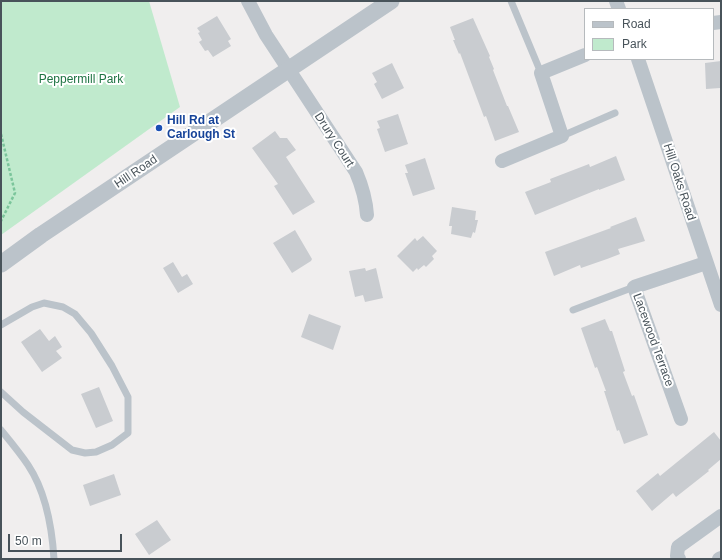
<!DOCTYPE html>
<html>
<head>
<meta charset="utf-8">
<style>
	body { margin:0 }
	#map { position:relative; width:722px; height:560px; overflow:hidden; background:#f0eeee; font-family:Arial,sans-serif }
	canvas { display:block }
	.frame { position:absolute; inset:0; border:2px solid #48535a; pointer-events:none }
	.legend { position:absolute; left:584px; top:8px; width:130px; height:52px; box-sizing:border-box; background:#fff; border:1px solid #b6babd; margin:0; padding:5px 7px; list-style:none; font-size:12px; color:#48535a }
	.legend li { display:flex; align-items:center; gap:8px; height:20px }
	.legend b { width:20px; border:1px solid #b6babd }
	.scale { position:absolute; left:8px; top:534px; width:114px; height:18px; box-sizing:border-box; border:2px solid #48535a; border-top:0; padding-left:5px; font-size:12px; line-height:14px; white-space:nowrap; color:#48535a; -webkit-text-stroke:3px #fff; paint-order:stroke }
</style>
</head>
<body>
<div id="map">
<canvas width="722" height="560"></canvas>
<div class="frame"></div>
<ul class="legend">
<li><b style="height:5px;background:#bbc3ca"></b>Road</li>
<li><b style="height:11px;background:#c0eacd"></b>Park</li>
</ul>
<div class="scale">50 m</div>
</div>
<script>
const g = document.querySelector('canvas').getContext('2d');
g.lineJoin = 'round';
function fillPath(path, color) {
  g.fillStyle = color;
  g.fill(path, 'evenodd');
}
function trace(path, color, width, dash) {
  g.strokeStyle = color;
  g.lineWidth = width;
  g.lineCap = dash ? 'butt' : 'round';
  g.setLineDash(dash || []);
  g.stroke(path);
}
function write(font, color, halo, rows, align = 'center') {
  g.font = font + ' Arial,sans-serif';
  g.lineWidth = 4;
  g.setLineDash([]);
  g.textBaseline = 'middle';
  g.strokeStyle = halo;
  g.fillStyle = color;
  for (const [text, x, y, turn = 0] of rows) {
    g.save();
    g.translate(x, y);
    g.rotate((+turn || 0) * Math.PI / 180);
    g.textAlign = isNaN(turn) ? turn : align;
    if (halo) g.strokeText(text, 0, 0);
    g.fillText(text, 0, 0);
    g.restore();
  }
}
const green = new Path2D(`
	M1 1H149L180 107 1 235Z`);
const building = new Path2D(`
	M217 16 231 39 228 41 231 46 213 57 208 50 205 51 199 42 202 40 198 33 200 32 197 28Z
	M473 18 490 56 489 57 494 69 493 70 507 106H508L519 132 495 141 486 116 484 117 460 53 459 54 453 40H455L450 27Z
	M721 61 720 88 706 89 705 63Z
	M392 63 404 88 382 99 374 84 377 82 372 73Z
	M398 114 408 144 385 152 377 129 380 128 377 121Z
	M275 131 280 138H287L296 150 286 157 315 202 293 215 274 186 278 184 252 148Z
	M616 156 625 180 599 190V189L535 215 525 192 551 182 550 179 589 164 590 167Z
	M425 158 435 189 413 196 405 173H408L405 165Z
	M452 207 476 211 475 220H478L475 233 473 232 471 238 451 234 452 226H449Z
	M636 217 645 241 618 249 620 254 607 259 581 268 580 265 554 276 545 252 611 228 610 227Z
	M295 230 312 259 311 261 292 273 273 243Z
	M423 236 437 251 432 256 434 259 426 267 424 265 418 270 417 268 413 272 397 256 415 238 417 241Z
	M173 262 182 277 187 274 193 284 178 293 163 268Z
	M365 268 366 271 376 268 383 298 365 302 363 295 355 297 349 271Z
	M309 314 341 326 333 350 301 337Z
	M605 319 610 331H612L625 371 623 372 632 396 634 395 648 435 624 444 619 430 617 431 604 391H606L597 367 595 368 581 328Z
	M40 329 49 341 55 336 62 347 56 351 62 358 42 372 21 342Z
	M99 387 113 421 96 428 81 394Z
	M714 432 721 441V459L708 470 709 471 676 497 673 493 652 511 636 491 658 473 660 476Z
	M114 474 121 495 90 506 83 485Z
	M157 520 171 540 149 555 135 534Z`);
const path = new Path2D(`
	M1 134 15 193 1 221`);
const service = new Path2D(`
	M511 1 541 73
	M562 136 615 113
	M573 310 634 287
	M1 325 32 307 44 303 63 307 75 314 91 333 112 366 128 397V433L112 445 96 452 85 453 72 450 23 412 1 392
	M1 430C10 441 20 453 28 465 46 492 52 527 54 559`);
const minor = new Path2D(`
	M248 1 266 35 356 172C362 186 366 200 367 215
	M616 1 619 9
	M713 23 721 22
	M638 59 721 305
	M502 161 562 136 541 73 585 55
	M681 419 634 287 706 263
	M679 559 677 556 678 547 721 516
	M719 559 721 558`);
const tertiary = new Path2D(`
	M1 264 41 235 391 1`);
const markers = [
	[159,128,4,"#1a4fb4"]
];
const parkNames = [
	["Peppermill Park",81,80]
];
const transitNames = [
	["Hill Rd at",167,121],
	["Carlough St",167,135]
];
const streetNames = [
	["Drury Court",334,140,57],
	["Hill Road",136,172,-34],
	["Hill Oaks Road",679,182,72],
	["Lacewood Terrace",653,340,70]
];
fillPath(green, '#c0eacd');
fillPath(building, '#c9ccd0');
trace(path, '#7bc59b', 2.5, [3, 2]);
trace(service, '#bbc3ca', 7);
trace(minor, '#bbc3ca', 14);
trace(tertiary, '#bbc3ca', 17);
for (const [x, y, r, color] of markers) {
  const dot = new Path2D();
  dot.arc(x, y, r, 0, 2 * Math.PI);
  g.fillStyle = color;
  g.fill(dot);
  trace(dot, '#fff', 1.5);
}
write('12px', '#1f7443', '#fff', parkNames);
write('bold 12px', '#164399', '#fff', transitNames, 'left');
write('12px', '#48535a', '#fff', streetNames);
</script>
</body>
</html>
